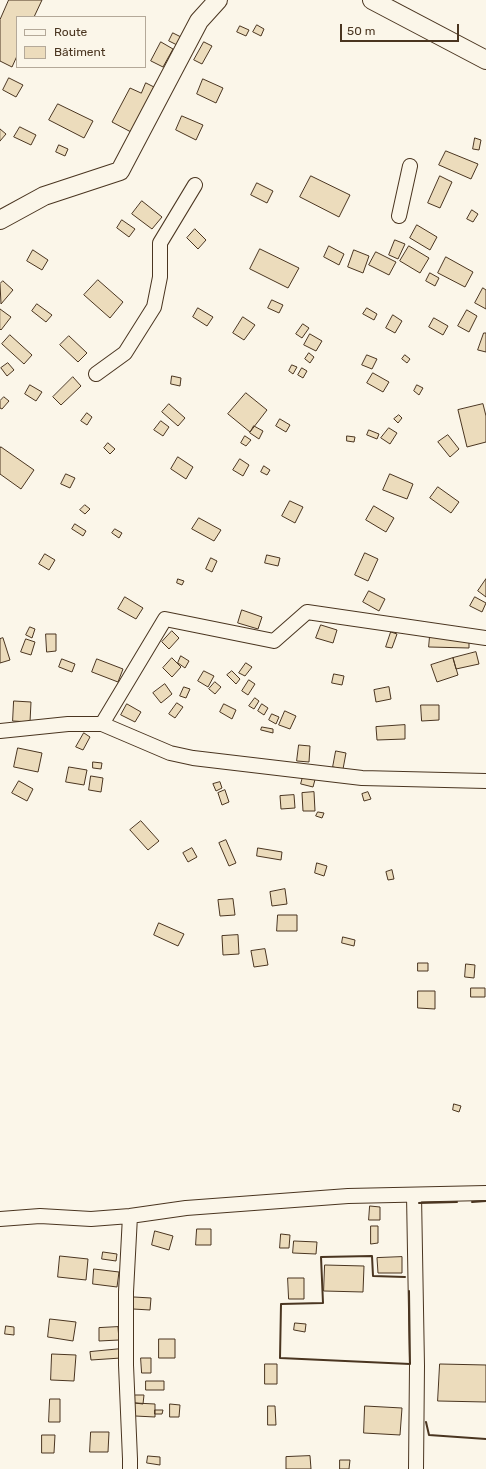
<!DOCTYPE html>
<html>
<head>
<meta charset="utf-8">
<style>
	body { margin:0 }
	#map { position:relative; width:486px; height:1469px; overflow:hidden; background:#fbf6e9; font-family:Rubik,sans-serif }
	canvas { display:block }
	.legend { position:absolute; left:16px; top:16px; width:130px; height:52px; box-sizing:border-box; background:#fbf6e9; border:1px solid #b4a999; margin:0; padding:5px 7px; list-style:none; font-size:12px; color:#4a3520 }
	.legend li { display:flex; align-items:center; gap:8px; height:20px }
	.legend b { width:20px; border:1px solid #b4a999 }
	.scale { position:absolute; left:340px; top:24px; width:119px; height:18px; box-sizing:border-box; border:2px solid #4a3520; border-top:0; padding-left:5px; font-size:12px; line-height:14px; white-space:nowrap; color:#4a3520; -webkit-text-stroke:3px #fbf6e9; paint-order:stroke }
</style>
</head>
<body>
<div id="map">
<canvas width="486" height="1469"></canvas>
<ul class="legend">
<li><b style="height:5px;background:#fbf6e9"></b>Route</li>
<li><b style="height:11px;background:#ecdcbc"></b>Bâtiment</li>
</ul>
<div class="scale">50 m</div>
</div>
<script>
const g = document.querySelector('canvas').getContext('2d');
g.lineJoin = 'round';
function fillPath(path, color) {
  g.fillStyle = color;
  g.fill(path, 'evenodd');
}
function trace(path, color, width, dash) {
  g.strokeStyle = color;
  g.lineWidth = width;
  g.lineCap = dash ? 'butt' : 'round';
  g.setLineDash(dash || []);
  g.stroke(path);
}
const building = new Path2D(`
	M9 0H42L34 17H17V56L12 67 0 61V20Z
	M257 25 264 29 261 36 253 32Z
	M240 26 249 30 246 36 237 32Z
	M173 33 181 37 177 45 169 41Z
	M161 42 173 49 163 67 151 61Z
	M204 42 212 46 202 64 194 60Z
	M9 78 23 85 16 97 3 90Z
	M203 79 223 88 216 103 197 94Z
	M146 83 154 87 131 132 112 122 130 88 141 93Z
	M58 104 93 121 84 138 49 120Z
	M182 116 203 125 196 140 176 130Z
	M20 127 36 135 31 145 14 137Z
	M0 129 6 134 0 141Z
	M475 138 481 140 479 150 473 149Z
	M59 145 68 149 65 156 56 152Z
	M446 151 478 164 471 179 439 165Z
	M311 176 350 195 339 217 300 197Z
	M440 176 452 182 440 208 428 203Z
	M257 183 273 191 267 203 251 195Z
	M142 201 162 217 152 229 132 214Z
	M472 210 478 214 473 222 467 219Z
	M122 220 135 229 129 237 117 228Z
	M417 225 437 237 430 250 410 238Z
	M195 229 206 240 198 249 187 238Z
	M395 240 405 244 398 259 389 255Z
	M329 246 344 254 339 265 324 257Z
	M409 246 429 258 420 273 400 261Z
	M260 249 299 268 288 288 250 269Z
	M33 250 48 260 42 270 27 261Z
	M354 250 369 256 363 273 348 267Z
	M376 252 396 262 389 275 369 265Z
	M446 257 473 272 465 287 438 273Z
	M430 273 439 278 435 286 426 281Z
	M98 280 123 302 110 318 84 295Z
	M3 281 13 290 1 304 0 284Z
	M483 288 486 290V309L475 303Z
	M272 300 283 305 279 313 268 308Z
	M37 304 52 315 46 322 32 311Z
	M198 308 213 317 207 326 193 317Z
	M367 308 377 314 374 320 363 314Z
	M0 309 11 317 1 330 0 329Z
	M467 310 477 316 469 332 458 326Z
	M393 315 402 321 395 333 386 328Z
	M243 317 255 325 244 340 233 333Z
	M434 318 448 326 443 335 429 327Z
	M303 324 309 328 302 338 296 334Z
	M484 333H486V352L478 350Z
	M310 334 322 341 316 351 304 345Z
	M10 335 32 355 24 364 2 344Z
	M69 336 87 353 78 362 60 345Z
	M309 353 314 357 310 363 305 359Z
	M367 355 377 359 372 369 362 365Z
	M405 355 410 359 407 363 402 359Z
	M8 363 14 370 7 376 1 368Z
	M292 365 297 367 293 374 289 371Z
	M302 368 307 371 303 378 298 375Z
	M373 373 389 382 383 392 367 383Z
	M172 376 181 378 180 386 171 384Z
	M73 377 81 386 61 405 53 397Z
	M30 385 42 392 36 401 25 394Z
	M417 385 423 388 419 395 414 391Z
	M246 393 267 410 250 432 228 414Z
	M4 397 9 401 2 409 0 408V401Z
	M169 404 185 418 178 426 162 412Z
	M483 404 486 416V442L467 447 458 410Z
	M87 413 92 417 87 425 81 421Z
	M399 415 402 418 398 423 394 419Z
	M280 419 290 425 286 432 276 426Z
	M161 421 169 427 163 436 154 430Z
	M254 426 263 431 259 439 250 433Z
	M389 428 397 433 390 444 381 438Z
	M369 430 379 434 377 439 367 435Z
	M448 435 459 449 450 457 438 442Z
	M245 436 251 440 246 446 241 443Z
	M347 436 355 437 354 442 347 441Z
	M108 443 115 449 110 454 104 448Z
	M1 447 34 470 21 489 0 474V449Z
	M178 457 193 467 186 479 171 469Z
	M240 459 249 465 243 476 233 470Z
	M264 466 270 470 267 475 261 472Z
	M66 474 75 478 70 488 61 484Z
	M390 474 413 484 407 499 383 490Z
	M438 487 459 502 451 513 430 498Z
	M290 501 303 507 295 523 282 516Z
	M85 505 90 509 85 514 80 510Z
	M374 506 394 518 386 532 366 520Z
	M199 518 221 530 214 541 192 529Z
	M75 524 86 531 83 536 72 529Z
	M115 529 122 533 119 538 112 533Z
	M365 553 378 559 368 581 355 575Z
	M45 554 55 560 49 570 39 564Z
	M267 555 280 558 278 566 265 563Z
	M211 558 217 561 212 572 206 569Z
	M178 579 184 581 182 585 177 583Z
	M486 579V597L478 591Z
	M369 591 385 599 379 611 363 602Z
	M125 597 143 608 136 619 118 609Z
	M475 597 486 603 482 612 470 606Z
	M242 610 262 617 258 629 238 623Z
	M321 625 337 630 333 643 316 638Z
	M30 627 35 629 32 638 26 635Z
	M172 631 179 638 169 649 162 642Z
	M391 632 397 634 392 648 386 647Z
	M46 634H56V651L47 652Z
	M430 636 469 637V648L429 647Z
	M3 638 10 660 0 663V639Z
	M26 639 35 642 31 655 21 652Z
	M476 652 479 664 456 669 453 658Z
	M181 656 189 661 185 668 178 663Z
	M172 658 181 667 172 677 163 668Z
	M453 658 458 675 437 682 431 665Z
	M62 659 75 664 72 672 59 667Z
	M97 659 123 669 118 682 92 672Z
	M246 663 252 667 245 676 239 673Z
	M204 671 214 676 208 687 198 681Z
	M232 671 240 679 236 684 227 675Z
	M334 674 344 676 342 685 332 683Z
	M249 680 255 684 248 695 242 691Z
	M215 682 221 687 215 694 209 689Z
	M165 684 172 694 161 703 153 693Z
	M184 687 190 689 186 698 180 696Z
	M389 687 391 699 376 702 374 690Z
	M255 698 259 701 254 709 249 706Z
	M14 701 31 702 30 722 13 721Z
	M177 703 183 707 175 718 169 714Z
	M127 704 141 712 135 722 121 715Z
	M224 704 236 710 232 719 220 712Z
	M262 704 268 708 264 715 258 711Z
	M421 705H439V720L422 721Z
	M285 711 296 716 290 729 279 725Z
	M272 714 279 717 276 724 269 720Z
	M405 725V739L377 740 376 727Z
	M262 727 273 729V733L261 730Z
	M84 733 90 737 83 750 76 747Z
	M299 745 310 746 309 762 297 761Z
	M18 748 42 753 38 772 14 767Z
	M336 751 346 753 343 769 333 767Z
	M93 762 102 763 101 769 93 768Z
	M69 767 87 770 84 785 66 782Z
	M304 773 316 776 313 787 301 784Z
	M91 776 103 778 101 792 89 790Z
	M19 781 33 789 27 801 12 793Z
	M220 782 222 788 216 791 213 784Z
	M225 790 229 802 222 805 218 793Z
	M314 792 315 811H303L302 793Z
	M368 792 371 799 364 801 362 794Z
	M294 795 295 808 281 809 280 796Z
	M318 812 324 813 322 818 316 816Z
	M141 821 159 841 148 850 130 830Z
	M226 840 236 863 229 866 219 843Z
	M192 848 197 857 188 862 183 853Z
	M258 848 282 852 281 860 257 856Z
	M317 863 327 866 324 876 315 873Z
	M392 870 394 879 388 880 386 872Z
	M285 889 287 904 272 906 270 892Z
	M233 899 235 915 220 916 218 900Z
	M278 915H297V931H277Z
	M159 923 184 934 178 946 154 935Z
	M238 935 239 954 223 955 222 936Z
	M343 937 355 940 354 946 342 943Z
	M265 949 268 965 254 967 251 951Z
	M418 963H428V971H418Z
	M466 964 475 965 474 978 465 977Z
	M471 988H485V997H471Z
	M418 991H435V1009L418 1008Z
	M454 1104 461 1106 459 1112 453 1110Z
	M370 1206 380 1207V1220H369Z
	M371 1226H378V1243L371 1244Z
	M197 1229H211V1245H196Z
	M155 1231 173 1236 169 1250 152 1245Z
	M281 1234 290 1235 289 1248H280Z
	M294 1241 317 1242 316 1254 293 1253Z
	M103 1252 117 1254 116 1261 102 1259Z
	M60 1256 88 1259 86 1280 58 1277Z
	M402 1257V1273H378L377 1258Z
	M325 1265 364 1266 363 1292 324 1291Z
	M94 1269 119 1272 117 1287 93 1284Z
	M288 1278H304V1299H289Z
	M134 1297 151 1298 150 1310 133 1309Z
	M50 1319 76 1322 73 1341 48 1337Z
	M295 1323 306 1324 305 1332 294 1330Z
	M6 1326 14 1327V1335L5 1334Z
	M118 1327 119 1340 99 1341V1328Z
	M159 1339H175V1358H159Z
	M121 1349V1358L91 1360 90 1352Z
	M52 1354 76 1355 74 1381 51 1380Z
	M141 1358H151V1373H142Z
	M265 1364H277V1384H265Z
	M440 1364 486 1365V1402L438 1401Z
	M146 1381H164V1390H146Z
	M135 1395H144L143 1404 135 1403Z
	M50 1399H60V1422H49Z
	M135 1403 155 1404V1417L135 1416Z
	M170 1404 180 1405 179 1417H170Z
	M268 1406H275L276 1425H268Z
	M365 1406 402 1408 400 1435 364 1433Z
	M155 1410H163L162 1414H155Z
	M91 1432H109L108 1452H90Z
	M42 1435H55L54 1453H42Z
	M148 1456 160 1457V1465L147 1463Z
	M310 1456 311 1469H286V1457Z
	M340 1460H350L349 1469H340Z`);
const minor = new Path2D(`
	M399 216 410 166
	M96 374 125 353 154 307 160 277V243L195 185
	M102 724 165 619 274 641 307 612 486 638
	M0 731 68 724H102L170 753 193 758 362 778 486 781
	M414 1195 417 1366 416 1469
	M130 1216 126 1292V1365L130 1459V1469
	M0 1219 40 1216 91 1219 130 1216 186 1208 348 1196 486 1193`);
const tertiary = new Path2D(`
	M372 0 486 60
	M0 220 44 196 120 171 199 21 218 0`);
const wall = new Path2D(`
	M472 1202 486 1201
	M419 1203 457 1202
	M405 1277 373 1276 372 1256 321 1257 323 1303 281 1304 280 1358 410 1364 409 1291
	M426 1422 429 1435 486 1439`);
fillPath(building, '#ecdcbc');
trace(building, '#4a3520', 1);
trace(minor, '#4a3520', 16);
trace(tertiary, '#4a3520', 20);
trace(minor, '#fbf6e9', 14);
trace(tertiary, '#fbf6e9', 18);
trace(wall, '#4a3520', 2);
</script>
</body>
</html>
